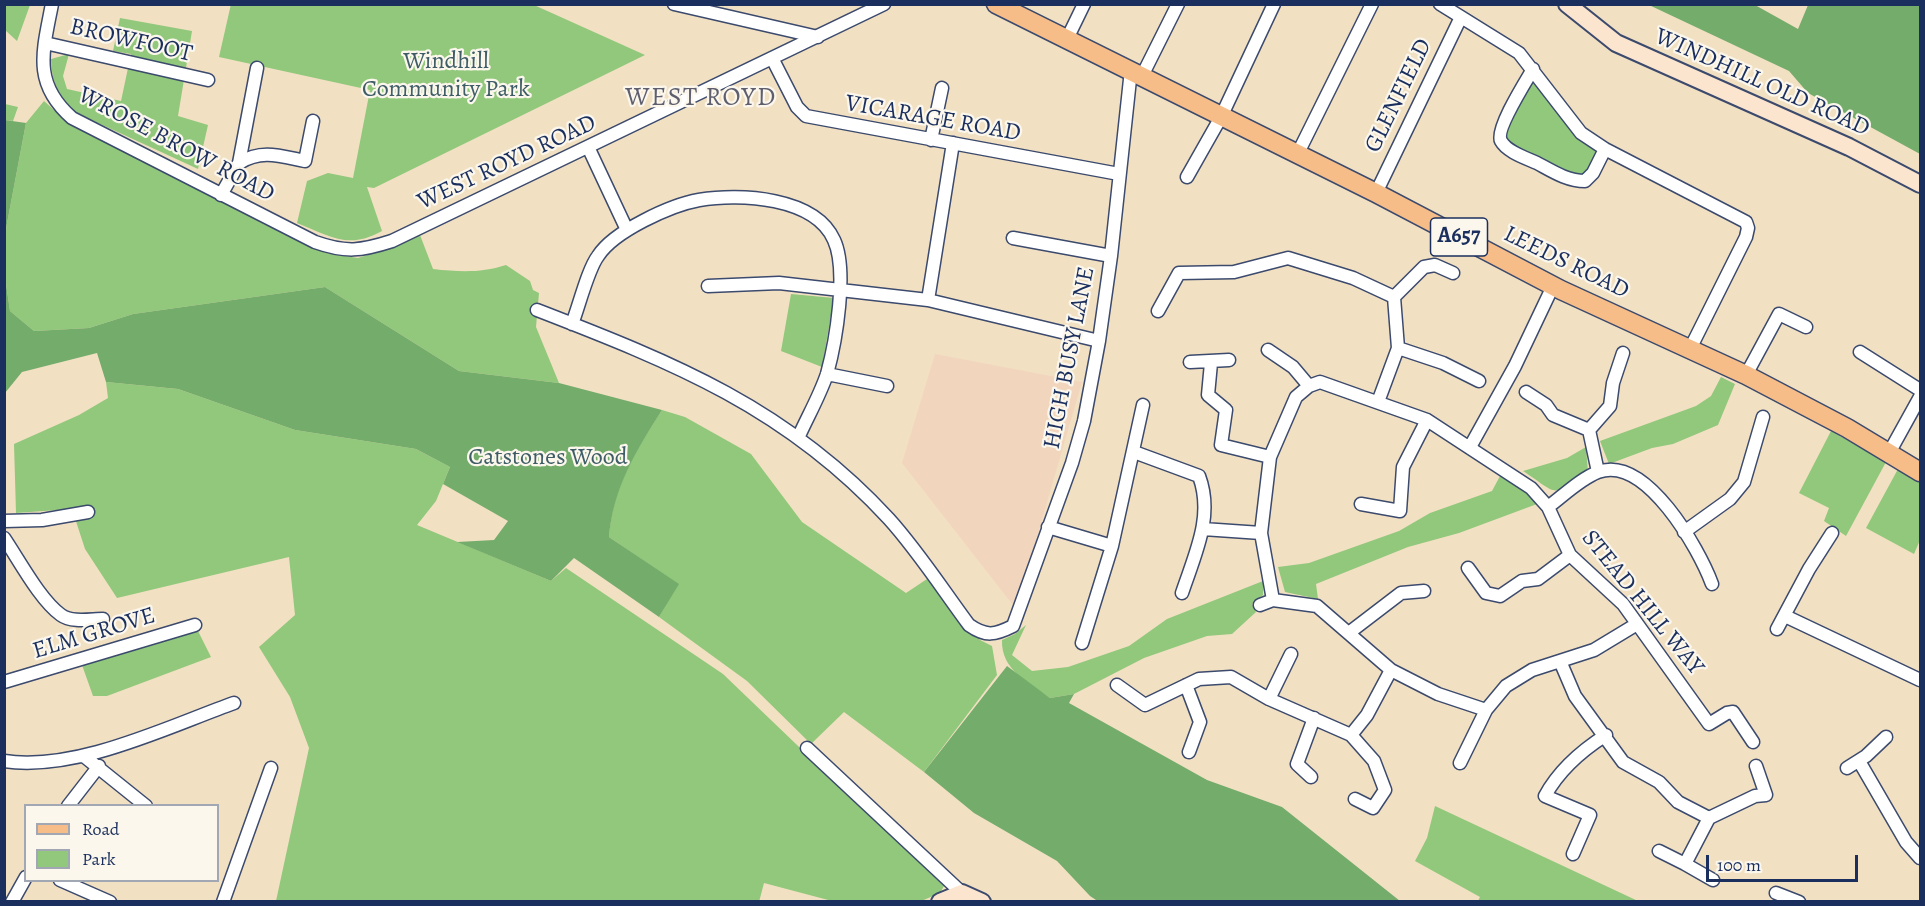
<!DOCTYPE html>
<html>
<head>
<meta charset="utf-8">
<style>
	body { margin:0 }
	#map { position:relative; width:1925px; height:906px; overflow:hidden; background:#f2e0c3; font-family:Alegreya,serif }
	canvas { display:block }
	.frame { position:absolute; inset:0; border:6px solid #1b2f5e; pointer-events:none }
	.legend { position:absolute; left:24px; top:804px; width:195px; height:78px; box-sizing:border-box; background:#fbf7ec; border:2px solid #a1a7b3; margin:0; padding:8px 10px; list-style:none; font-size:18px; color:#1b2f5e }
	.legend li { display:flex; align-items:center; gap:12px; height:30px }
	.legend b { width:30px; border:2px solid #a1a7b3 }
	.scale { position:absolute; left:1706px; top:855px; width:152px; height:27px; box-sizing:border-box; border:3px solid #1b2f5e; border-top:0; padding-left:8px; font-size:18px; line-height:21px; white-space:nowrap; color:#1b2f5e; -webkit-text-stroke:4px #fbf7ec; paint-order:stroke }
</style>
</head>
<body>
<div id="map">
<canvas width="1925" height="906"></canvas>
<div class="frame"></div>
<ul class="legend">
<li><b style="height:8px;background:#f7bd88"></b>Road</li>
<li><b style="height:16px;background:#91c87b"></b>Park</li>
</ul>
<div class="scale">100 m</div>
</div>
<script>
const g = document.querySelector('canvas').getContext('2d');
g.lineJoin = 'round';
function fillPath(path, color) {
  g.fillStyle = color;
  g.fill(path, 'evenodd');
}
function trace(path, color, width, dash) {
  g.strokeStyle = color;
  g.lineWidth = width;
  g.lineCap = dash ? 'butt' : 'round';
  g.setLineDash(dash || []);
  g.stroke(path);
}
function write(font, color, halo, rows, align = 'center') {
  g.font = font + ' Alegreya,serif';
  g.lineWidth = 4.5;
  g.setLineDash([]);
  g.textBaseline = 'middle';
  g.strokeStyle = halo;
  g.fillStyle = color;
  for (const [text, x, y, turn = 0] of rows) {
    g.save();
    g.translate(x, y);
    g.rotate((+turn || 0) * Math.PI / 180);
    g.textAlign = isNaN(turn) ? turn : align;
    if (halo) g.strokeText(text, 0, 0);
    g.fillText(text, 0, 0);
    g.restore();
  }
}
const built = new Path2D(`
	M935 354 1082 382 1016 609 902 463Z`);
const green = new Path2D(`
	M5 4 30 5 17 41 5 30Z
	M231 4 534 5 645 55 374 188 367 187 382 231C348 250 330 236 297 223L307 181 328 173 353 178 370 90 219 57Z
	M120 18 192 31 178 116 208 125 198 169 72 111C57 94 52 81 51 59L69 54 63 76 67 89 121 101 131 54 113 51Z
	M1533 69 1566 117 1605 149 1585 181 1501 141Z
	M44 101 72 126 326 253 358 258 399 245 420 235 433 269C460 272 481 273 506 265L530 281 533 290 539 293 536 327 559 383 459 371 325 287 133 314 89 328 34 331 10 311 5 277V234L26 123Z
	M5 104 18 107 13 121 5 120Z
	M791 294 834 298 822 367 781 351Z
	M1721 377 1735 384 1718 425 1673 444 1652 448 1609 464 1600 441 1696 406 1711 396Z
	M106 382 178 389 295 430 416 449 450 467 436 501 417 525 551 581 566 568 723 674 944 886 940 893 919 902 832 901 764 883 759 902 276 901 309 748 290 697 259 647 295 615 289 557 117 598 85 549 72 509 16 513 14 444 79 415 108 398Z
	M662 410 685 417 751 454 802 522 906 593 927 579 980 640 992 646 997 675 924 772 844 712 811 744 747 681 659 617 678 584 609 537C613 486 635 452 662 410Z
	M1831 431 1886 462 1846 536 1824 521 1829 508 1799 493Z
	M1586 447 1588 473C1549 498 1560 495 1523 471L1567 458Z
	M1898 469 1920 482V540L1914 554 1866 528Z
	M1500 476 1532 495 1537 504 1459 533 1408 547 1316 584 1318 599 1285 592 1278 567 1309 563 1399 531 1430 513 1492 491Z
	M1263 581V595L1252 604 1256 612 1232 634 1207 636 1144 658 1074 694 1050 698C1028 682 1001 670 1002 640L1015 634 1026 625 1012 655 1032 671 1068 667 1129 646 1167 619Z
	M198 631 211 657 107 696H93L82 665Z
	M1435 806 1638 901H1478L1480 897 1415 861 1427 838Z`);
const forest = new Path2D(`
	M1649 5H1755L1798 29 1808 5H1920V154L1808 93 1789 71Z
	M5 120 26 123 5 234 4 120Z
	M5 277 10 311 34 331 89 328 133 314 325 287 459 371 559 383 662 410C636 451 613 488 609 537L679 584 659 617 574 558 551 581 457 542 494 540 508 521 443 484 450 467 416 449 295 430 178 389 106 382 97 353 22 372 5 393Z
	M1007 666 1050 698 1074 694 1069 703 1207 780 1282 807 1400 901 1099 902 1090 896 1057 861 974 813 924 772Z`);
const street = new Path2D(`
	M52 4C43 51 32 83 72 118L315 242C346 253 361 251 392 241L884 4
	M674 4 818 37
	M1440 4 1519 53 1581 133 1605 149 1746 222 1748 228 1746 237 1690 349
	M1067 39 1084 4
	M45 43 208 80
	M772 58 797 107 806 116 1119 174
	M1533 69C1526 81 1495 130 1501 141 1507 152 1526 158 1537 163 1552 171 1567 181 1585 181L1593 173 1605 149
	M1142 76 1178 4
	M931 140 942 88
	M589 149 627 230
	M1297 155 1372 4
	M239 163C262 149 280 156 305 161L313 121
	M1187 177 1221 117 1274 4
	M1376 193 1461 17
	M221 195 239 163 257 68
	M1013 238 1111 256
	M708 286 779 283 928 300 1099 341
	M928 300 953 143
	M537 310C674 363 787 408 889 519 918 551 943 590 969 625 986 637 995 635 1013 626L1072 463 1084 421 1099 341 1111 256 1131 70
	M1158 311 1179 273 1234 272 1288 258 1353 278 1394 297
	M572 324C579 306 588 269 598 256 614 231 671 205 699 200 740 193 815 197 834 240 848 270 836 341 827 374 820 395 808 416 799 436
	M1398 348 1443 363 1479 381
	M1268 350 1293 367 1309 386 1320 382 1427 420 1531 488 1548 507 1570 555 1623 604 1709 724 1727 713 1733 712 1753 742
	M1860 352 1920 390
	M1190 362 1229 360
	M1211 363 1208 395 1226 410 1221 445 1270 457
	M827 374 887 386
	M1746 375 1779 314 1806 327
	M1526 392 1546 405 1553 415 1589 430
	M1378 402 1398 348 1394 297 1424 267 1435 265 1453 273
	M1470 447 1515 366 1553 286
	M1134 452 1199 476C1214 516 1195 554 1182 593
	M1889 453 1920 397
	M1598 472 1589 430 1610 406 1613 383 1623 353
	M1361 504 1400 511 1403 467 1427 420
	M1548 507C1563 496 1580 479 1598 472 1646 454 1699 549 1712 584
	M4 521 42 520 88 512
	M1048 527 1112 546
	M1203 529 1261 533
	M1684 532 1730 499 1744 482 1763 417
	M4 538C19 560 40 600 61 615 72 623 91 619 103 619
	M1468 568 1486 593 1500 596 1522 581 1538 579 1570 555
	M1273 600 1261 533 1270 457 1296 397 1309 386
	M1260 605 1273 600 1317 606 1391 670 1438 694 1486 710
	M1785 616 1920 680
	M1777 629 1809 569 1832 533
	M1350 632 1401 593 1424 591
	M1082 643 1112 546 1143 405
	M1560 661 1575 696 1623 762 1659 782 1678 802 1709 818
	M4 682 195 625
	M1117 685 1145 705 1199 679 1231 677 1269 699 1351 735 1374 761 1385 790 1373 808 1355 799
	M1186 685 1200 722 1189 752
	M1269 699 1291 654
	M1351 735 1367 715 1391 670
	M807 748 962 893
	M85 757 146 806
	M4 761C76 772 167 727 234 703
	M1859 761 1906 842 1920 858
	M1460 763 1486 710 1506 686 1532 670 1594 650 1637 624
	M1847 768 1866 756 1886 737
	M1311 777 1297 764 1314 718
	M68 806 99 766
	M1659 851 1685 864
	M1573 854 1590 815 1545 796C1559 770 1581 751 1606 735
	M60 880 110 902
	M1713 880 1685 864 1709 818 1755 796 1766 795 1756 766
	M1776 893 1799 902
	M12 902 26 877
	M223 902 271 768`);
const secondary = new Path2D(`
	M1567 4 1616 43 1849 147 1920 184
	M940 902 962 893 982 902`);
const primary = new Path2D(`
	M996 4 1376 193 1561 290 1746 375 1847 428 1920 472`);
const shields = [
	[1459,237,57]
];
const shieldNames = [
	["A657",1459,237]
];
const streetNames = [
	["BROWFOOT",131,41,13],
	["WINDHILL OLD ROAD",1762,83,24],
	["GLENFIELD",1399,96,-64],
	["VICARAGE ROAD",933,119,10],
	["WROSE BROW ROAD",176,145,28],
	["WEST ROYD ROAD",507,163,-25],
	["LEEDS ROAD",1566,263,26],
	["HIGH BUSY LANE",1070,358,-79],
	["STEAD HILL WAY",1642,603,51],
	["ELM GROVE",94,634,-17]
];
const parkNames = [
	["Windhill",446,62],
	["Community Park",446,90],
	["Catstones Wood",548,458]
];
const neighbourhoodNames = [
	["WEST ROYD",701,99]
];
fillPath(built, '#f1d5bd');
fillPath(green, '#91c87b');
fillPath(forest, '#74ac6b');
trace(street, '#3b4a6d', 15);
trace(secondary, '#3b4a6d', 20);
trace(primary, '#3b4a6d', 21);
trace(street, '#fff', 12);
trace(secondary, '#fce5cf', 16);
trace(primary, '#f7bd88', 18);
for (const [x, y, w] of shields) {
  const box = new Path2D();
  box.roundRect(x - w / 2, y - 19, w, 38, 4.5);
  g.fillStyle = '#fbf7ec';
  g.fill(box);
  trace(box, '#1b2f5e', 1.5);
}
write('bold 22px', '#1b2f5e', null, shieldNames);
write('24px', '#1b2f5e', '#fbf7ec', streetNames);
write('24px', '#3e5d67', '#fbf7ec', parkNames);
g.letterSpacing = '1.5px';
write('26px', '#5e5e6e', '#fbf7ec', neighbourhoodNames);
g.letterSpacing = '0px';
</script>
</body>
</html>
